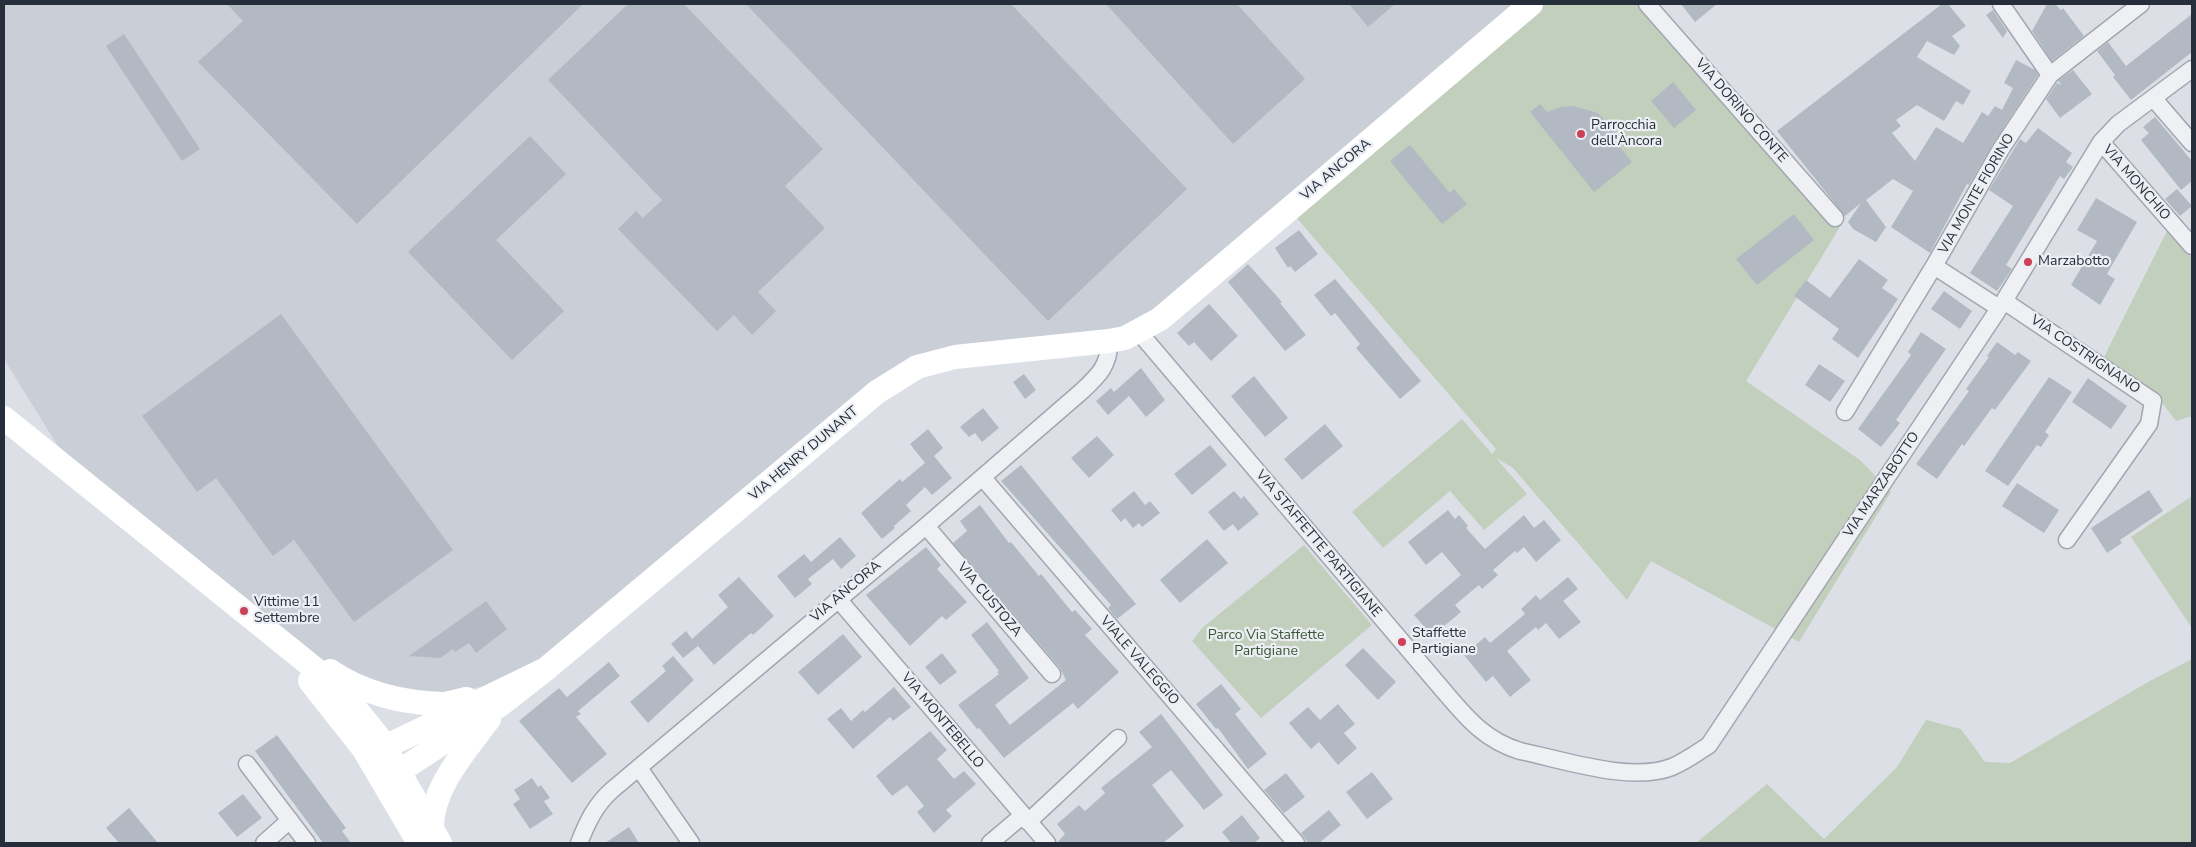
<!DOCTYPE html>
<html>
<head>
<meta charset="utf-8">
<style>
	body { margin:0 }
	#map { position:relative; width:2196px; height:847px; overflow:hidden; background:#dce0e6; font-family:"Nunito Sans",sans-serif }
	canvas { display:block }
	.frame { position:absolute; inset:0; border:5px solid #262e3b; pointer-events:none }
</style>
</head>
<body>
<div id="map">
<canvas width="2196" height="847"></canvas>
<div class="frame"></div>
</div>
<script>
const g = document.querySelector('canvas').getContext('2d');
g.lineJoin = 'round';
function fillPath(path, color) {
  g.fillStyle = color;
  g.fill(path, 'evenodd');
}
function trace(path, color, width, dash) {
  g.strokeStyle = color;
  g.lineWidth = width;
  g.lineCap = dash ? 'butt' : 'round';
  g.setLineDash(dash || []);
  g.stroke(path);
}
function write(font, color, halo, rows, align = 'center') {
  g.font = font + ' "Nunito Sans",sans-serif';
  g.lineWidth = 4.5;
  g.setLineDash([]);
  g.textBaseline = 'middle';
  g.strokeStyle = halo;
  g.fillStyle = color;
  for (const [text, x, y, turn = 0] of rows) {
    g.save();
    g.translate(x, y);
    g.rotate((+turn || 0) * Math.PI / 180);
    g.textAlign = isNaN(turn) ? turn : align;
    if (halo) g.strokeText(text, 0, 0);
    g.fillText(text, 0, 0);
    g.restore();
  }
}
const built = new Path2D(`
	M4 4H1527L1167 312 1127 329 939 355 542 662 499 683 452 693 411 689 365 681 329 665 59 448 4 359Z`);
const green = new Path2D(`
	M1527 4H1648L1843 222 1746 381 1860 460 1891 492 1799 642 1651 561 1627 600 1513 468 1496 458 1527 494 1484 530 1450 491 1383 548 1352 512 1462 419 1492 454 1496 449 1288 208Z
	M2167 231 2192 258V416L2176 421 2154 392 2104 357Z
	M2192 496V628L2131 537Z
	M1304 545 1372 625 1261 718 1192 641 1202 628Z
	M2192 659V843H1696L1767 784 1824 839 1897 767 1926 720 1961 729 1985 762 2010 763 2148 682Z`);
const building = new Path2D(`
	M227 4H583L357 224 198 62 243 21Z
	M628 4H684L823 149 785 186 825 228 758 292 776 311 752 335 734 315 717 331 618 229 636 211 643 218 662 200 548 80Z
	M746 4H1011L1187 189 1048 321Z
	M1106 4H1237L1305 79 1233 144Z
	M1349 4H1395L1368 27Z
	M1681 4H1717L1695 22Z
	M1942 4H1948L1966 26 1952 36 1960 46 1954 55 1927 41 1917 57 1971 91 1963 105 1956 101 1944 121 1917 105 1896 120 1901 126 1892 133 1915 161 1936 127 1963 143 1982 112 1988 116 1995 106 2002 110 2013 88 2004 83 2016 60 2035 70 2038 75 1993 144 1969 185 1967 184 1930 253 1891 227 1913 191 1893 179 1866 200 1886 227 1876 242 1853 229 1848 222 1861 203 1845 216 1777 131Z
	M2047 4H2055L2061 10 2063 8 2084 36 2052 61 2032 31Z
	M1993 10 2007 31 2003 38 1986 15Z
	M2192 14V52L2131 100 2113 77 2115 75 2097 51 2108 42 2126 66Z
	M124 34 200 149 182 161 106 46Z
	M2073 70 2092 94 2060 118 2046 99 2057 83 2062 85 2058 81Z
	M1673 82 1696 110 1674 128 1651 101Z
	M1540 104 1547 112 1561 107 1573 106 1598 113 1616 132 1611 136 1632 162 1594 192 1530 112Z
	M2155 117 2192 161V181L2181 190 2141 140 2149 133 2143 127Z
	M2038 128 2072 153 2066 162 2073 167 2064 179 2060 176 2038 212 2006 265 2012 269 1997 291 1970 273 2013 206 1989 190 2020 139 2026 143Z
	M530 136 566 174 496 240 564 311 512 360 408 252Z
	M1410 145 1450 193 1454 189 1467 204 1442 224 1390 161Z
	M2177 189 2192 206 2180 216 2165 199Z
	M2096 198 2137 222 2107 274 2115 279 2100 305 2071 285 2097 241 2077 230Z
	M1794 214 1814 240 1757 285 1736 259Z
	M1299 230 1318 254 1295 272 1290 266 1288 268 1275 248Z
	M1859 259 1888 280 1882 288 1898 299 1858 358 1832 339 1839 329 1794 296 1806 280 1830 298Z
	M1248 264 1282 302 1280 303 1306 335 1285 351 1228 282Z
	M1335 279 1421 381 1400 399 1356 348 1360 344 1335 313 1331 316 1314 295Z
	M1944 291 1972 311 1960 329 1931 309Z
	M1209 304 1238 336 1211 361 1194 342 1189 346 1177 333Z
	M281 314 453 550 354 622 294 540 273 556 216 478 197 492 142 416Z
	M1921 332 1946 349 1896 420 1900 423 1881 447 1858 429 1911 355 1908 352Z
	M1997 342 2015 355 2018 352 2031 361 1995 410 1992 408 1964 446 1962 444 1937 479 1916 464 1969 391 1966 389 1989 357 1987 356Z
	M1819 364 1845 381 1830 402 1805 385Z
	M1141 368 1165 400 1146 417 1129 396 1108 415 1096 401 1111 388 1114 392Z
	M1024 374 1036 390 1025 399 1013 382Z
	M1254 376 1288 418 1265 437 1231 396Z
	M2049 377 2072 392 2045 432 2049 435 2041 447 2037 445 2008 486 1985 471Z
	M2088 378 2127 406 2111 429 2072 402Z
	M983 408 999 428 982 442 975 433 969 437 960 427Z
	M1325 424 1343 446 1302 480 1284 459Z
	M928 429 943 448 934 456 952 478 932 495 925 487 906 505 911 511 894 526 895 528 882 539 861 513 900 479 902 482 925 463 910 444Z
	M1097 436 1114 455 1089 478 1071 458Z
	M1210 445 1227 465 1192 495 1174 474Z
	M1021 465 1136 604 1117 619 1108 608 1111 605 1001 481Z
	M2017 483 2059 510 2044 533 2002 506Z
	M2149 490 2163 511 2120 540 2122 543 2107 553 2091 528Z
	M1134 491 1145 505 1150 501 1160 513 1142 527 1139 523 1133 528 1125 518 1121 522 1111 510Z
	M1234 491 1241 499 1244 496 1259 514 1238 531 1233 524 1224 531 1208 512Z
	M980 505 1009 543 1011 542 1039 576 1041 574 1072 612 1075 610 1092 629 1085 635 1119 672 1078 709 1073 703 1004 758 979 728 977 729 958 705 999 674 997 672 999 671 971 635 987 622 1029 678 995 705 1010 725 1066 680 1060 668 953 543 967 531 960 521Z
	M1448 510 1455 519 1459 515 1468 526 1466 528 1485 549 1524 515 1534 528 1544 520 1561 540 1536 562 1524 547 1517 553 1515 551 1493 570 1498 575 1482 589 1479 585 1455 605 1461 612 1432 636 1414 615 1461 575 1442 552 1426 565 1408 542Z
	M840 537 856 556 841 569 833 559 808 579 812 584 795 598 777 576 804 554 811 562Z
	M1207 539 1228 563 1180 603 1160 580Z
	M926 547 941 565 937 569 967 602 946 620 942 616 910 646 866 595Z
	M739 577 774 616 753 635 751 633 714 665 698 646 683 658 671 644 686 631 692 639 728 607 718 595Z
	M1568 577 1578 589 1563 601 1581 622 1559 639 1546 623 1538 630 1536 627 1507 651 1531 680 1510 697 1493 676 1486 682 1464 655 1485 637 1490 643 1525 614 1521 609 1536 595 1540 600Z
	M486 601 507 629 489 643 476 653 469 643 455 652 453 649 440 658 409 656Z
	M843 634 862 657 818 695 798 672Z
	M1363 648 1396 682 1378 700 1345 665Z
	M942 653 957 672 940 685 925 667Z
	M673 656 694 680 648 723 630 702 666 671 662 666Z
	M609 662 620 676 578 711 581 714 576 717 607 754 572 783 519 721 559 688 567 697Z
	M1221 684 1241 709 1235 714 1267 754 1248 769 1218 728 1216 729 1196 704Z
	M894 687 911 707 893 721 890 717 853 749 827 719 841 708 851 721 863 710 865 712Z
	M1338 704 1355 724 1344 733 1357 748 1338 765 1319 742 1311 749 1289 723 1308 707 1320 720Z
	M1161 714 1223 795 1204 810 1171 770 1152 785 1184 826 1163 843H1057L1065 834 1057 824 1079 805 1085 811 1105 793 1101 788 1152 747 1139 732Z
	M930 731 947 750 937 759 954 779 964 771 976 784 946 810 952 816 934 833 917 812 924 806 907 785 892 796 876 776Z
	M277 735 346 828 342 831 351 843H323L255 751Z
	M1372 772 1393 799 1367 819 1346 792Z
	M1286 773 1305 797 1284 813 1264 790Z
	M532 778 538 787 541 785 550 798 544 801 553 814 530 829 513 804 520 799 514 790Z
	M243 794 262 818 237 837 218 813Z
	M129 808 158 843H119L106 828Z
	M1329 810 1341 825 1319 843H1308L1301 833Z
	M1242 815 1260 838 1254 843H1231L1222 832Z
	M629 827 639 843H605Z`);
const minor = new Path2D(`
	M1647 4 1835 218
	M2001 4 2050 75
	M2154 99 2192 143
	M2101 142 2192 246
	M1934 266 1999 308
	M2004 301 2153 401 2149 424 2067 540
	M1138 331 1437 683C1463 713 1481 739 1520 751 1564 760 1630 783 1672 767 1686 761 1697 753 1709 745L2004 301 2101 142 2118 124 2192 69
	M1845 412 1934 266 2001 149 2050 75 2141 4
	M983 478 1296 843
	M926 526 1052 674
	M838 599 1047 843
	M247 764 307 843
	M639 768 691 843
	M1028 822 1118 738
	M264 843 290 820
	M579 843C587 823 595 805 612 790L926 526 1082 391C1098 376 1110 365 1109 341
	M990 843 1022 816`);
const secondary = new Path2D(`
	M4 418 325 677 347 698 380 739 440 843
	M546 669 385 747 375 768 400 771 500 705 546 669 877 392 917 367 955 357 1109 341 1125 338 1160 319 1531 4
	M330 671C362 693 403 703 441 704 449 704 459 700 467 699
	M310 681 363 748 419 843
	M432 828C431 788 467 749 489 719`);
const markers = [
	[1581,134,5,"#ca4158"],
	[2028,262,5,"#ca4158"],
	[244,611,5,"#ca4158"],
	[1402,642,5,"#ca4158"]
];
const streetNames = [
	["VIA DORINO CONTE",1741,111,49],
	["VIA ANCORA",1336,170,-40],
	["VIA MONCHIO",2136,183,49],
	["VIA MONTE FIORINO",1977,194,-60],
	["VIA COSTRIGNANO",2085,355,34],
	["VIA HENRY DUNANT",804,454,-40],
	["VIA MARZABOTTO",1882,485,-56],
	["VIA STAFFETTE PARTIGIANE",1318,544,50],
	["VIA ANCORA",846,592,-40],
	["VIA CUSTOZA",989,600,50],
	["VIALE VALEGGIO",1139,661,49],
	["VIA MONTEBELLO",942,721,50]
];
const poiNames = [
	["Parrocchia",1591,126],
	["dell'Àncora",1591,142],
	["Marzabotto",2038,262],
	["Vittime 11",254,603],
	["Settembre",254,619],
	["Staffette",1412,634],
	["Partigiane",1412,650]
];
const parkNames = [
	["Parco Via Staffette",1266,636],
	["Partigiane",1266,652]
];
fillPath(built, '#cacfd7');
fillPath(green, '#c2cfbd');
fillPath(building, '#b3b9c2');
trace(minor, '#a2a7af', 19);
trace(minor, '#eef0f4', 16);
trace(secondary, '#fff', 24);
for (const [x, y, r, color] of markers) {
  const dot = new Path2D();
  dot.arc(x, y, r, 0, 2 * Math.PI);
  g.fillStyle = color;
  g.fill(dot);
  trace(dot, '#ebeef3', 2);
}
write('14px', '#262e3b', '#ebeef3', streetNames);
write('14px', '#262e3b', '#ebeef3', poiNames, 'left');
write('14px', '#3b5634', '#ebeef3', parkNames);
</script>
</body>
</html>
